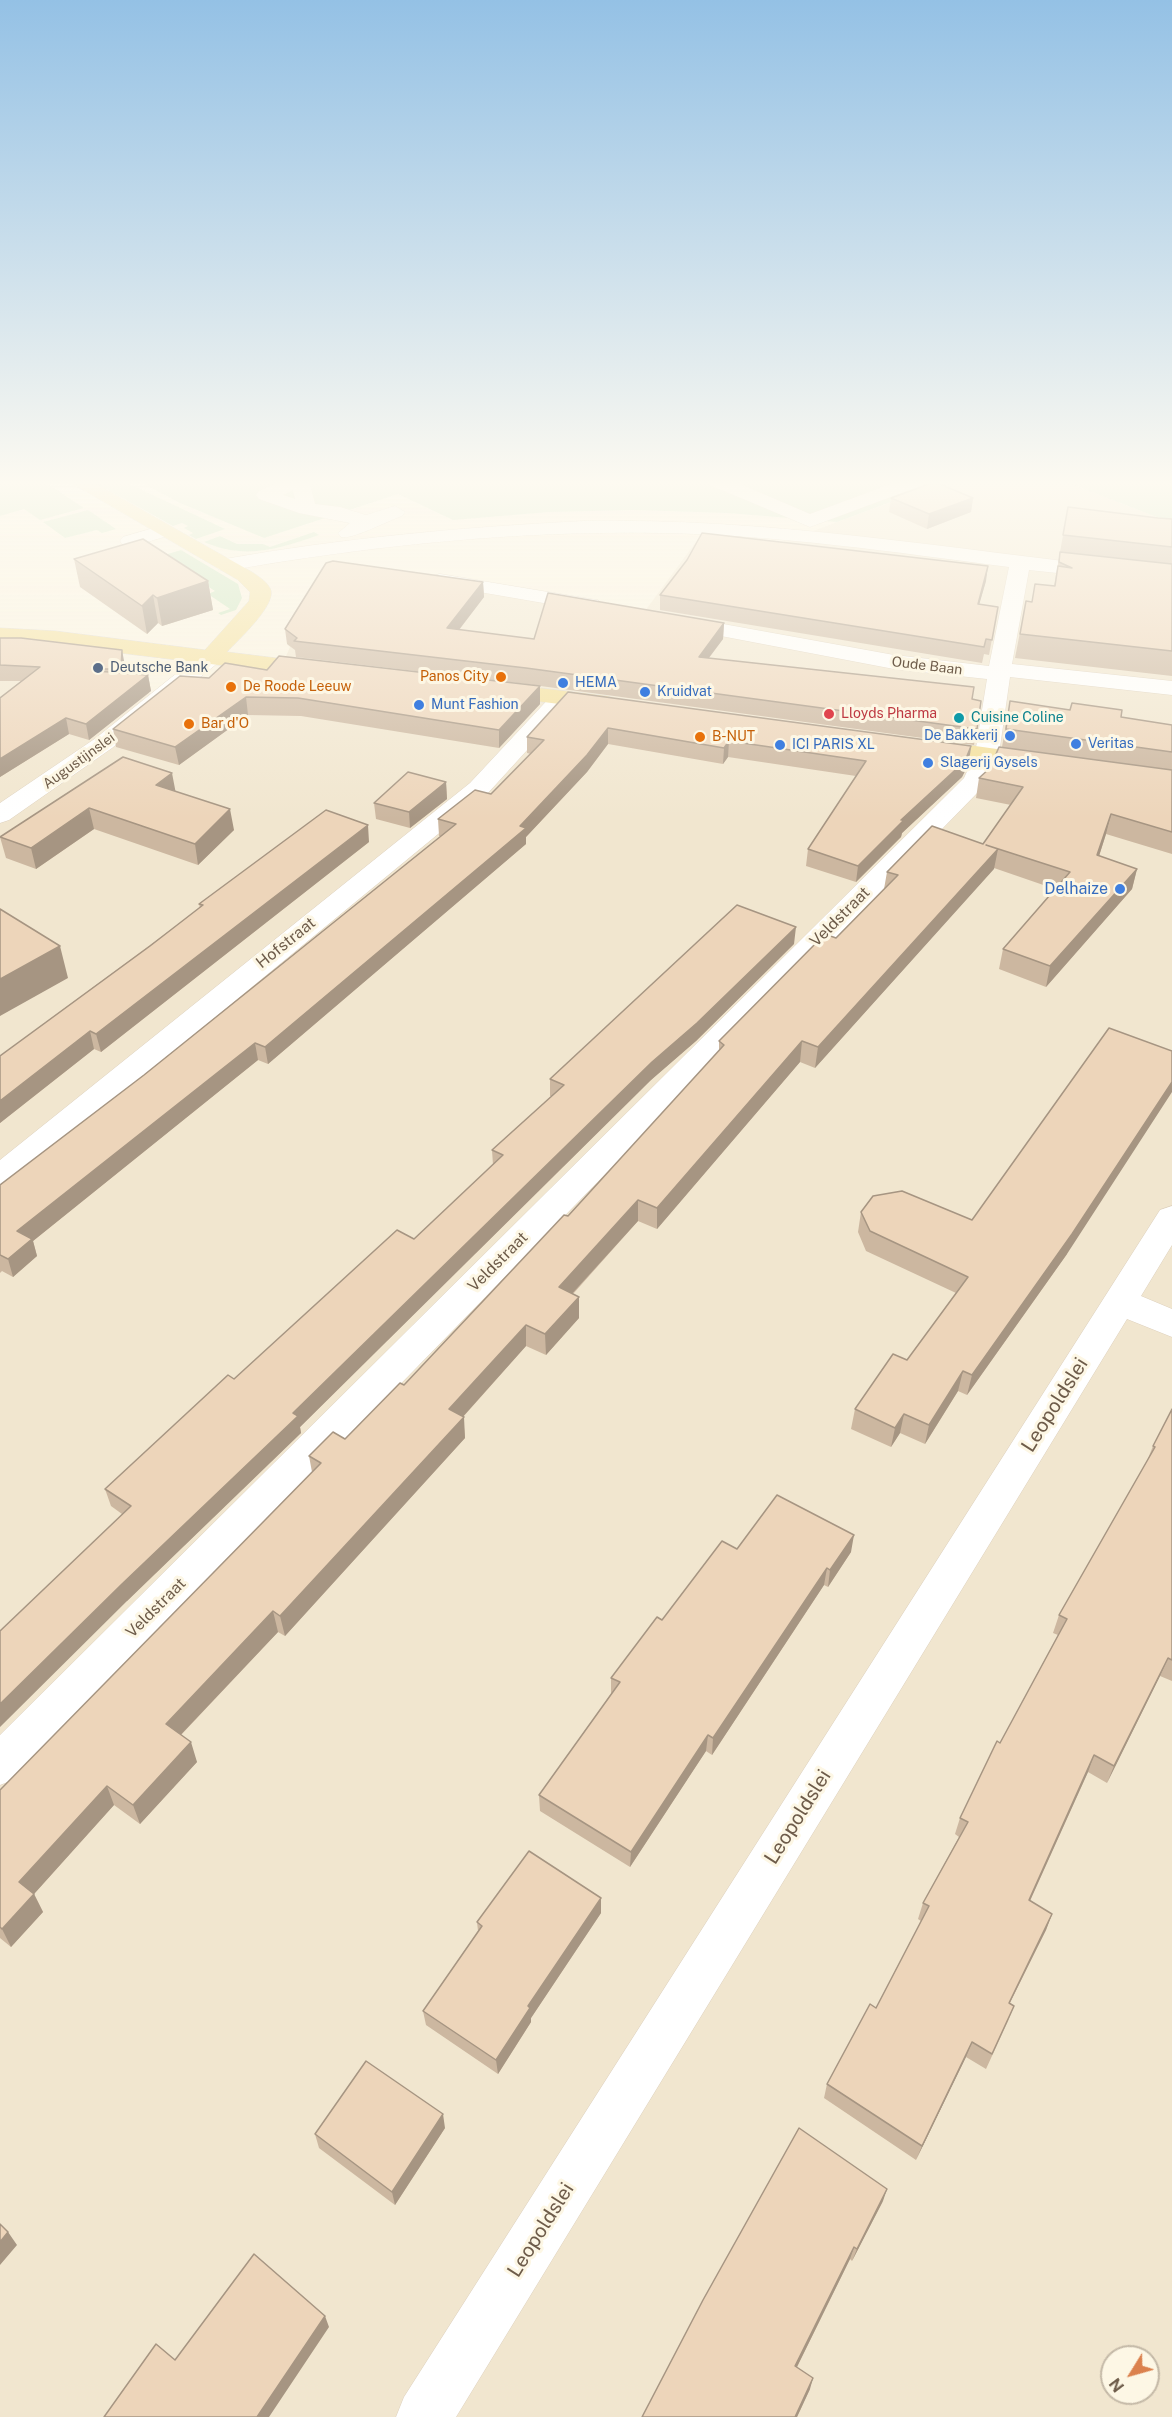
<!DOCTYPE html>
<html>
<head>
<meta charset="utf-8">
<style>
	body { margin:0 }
	#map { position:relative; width:1172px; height:2417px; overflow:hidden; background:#faf3e0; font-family:"Public Sans",sans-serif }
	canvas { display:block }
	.north { position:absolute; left:1100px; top:2345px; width:60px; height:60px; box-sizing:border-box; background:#fdf7e5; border:2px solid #c4b9a7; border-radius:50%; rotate:233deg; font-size:16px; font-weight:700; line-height:24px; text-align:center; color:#6e5c4a }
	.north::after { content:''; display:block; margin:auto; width:21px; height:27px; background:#db814d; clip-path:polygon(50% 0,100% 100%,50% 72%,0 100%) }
</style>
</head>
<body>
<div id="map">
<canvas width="1172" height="2417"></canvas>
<div class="north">N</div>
</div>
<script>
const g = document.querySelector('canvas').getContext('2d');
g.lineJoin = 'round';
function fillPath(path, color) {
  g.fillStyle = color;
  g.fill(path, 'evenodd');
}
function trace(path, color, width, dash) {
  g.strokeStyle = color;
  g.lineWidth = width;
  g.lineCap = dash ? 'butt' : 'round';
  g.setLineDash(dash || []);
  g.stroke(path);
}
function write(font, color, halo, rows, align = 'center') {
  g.font = font + ' "Public Sans",sans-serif';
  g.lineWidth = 6;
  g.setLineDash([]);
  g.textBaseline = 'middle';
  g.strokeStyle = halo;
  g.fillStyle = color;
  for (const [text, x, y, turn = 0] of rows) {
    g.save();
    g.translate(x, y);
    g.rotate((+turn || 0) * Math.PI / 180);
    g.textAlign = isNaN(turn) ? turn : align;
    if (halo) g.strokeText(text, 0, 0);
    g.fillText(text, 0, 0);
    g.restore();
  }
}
const residential = new Path2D(`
	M948 481H1064L1172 523V2417H0V653L120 664 134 690 203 704 274 683 290 647 287 644 451 587 639 619 698 539 775 545ZM1112 2357H1148V2393H1112Z`);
const green = new Path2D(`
	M0 481H43L84 508 40 520 24 509 0 516Z
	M92 481H123L225 529 196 539 189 535 193 533 184 528 188 526 182 523 173 526Z
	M138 481H947L837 522 728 513 634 510 549 512 453 520 398 494 264 538 180 503Z
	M1064 481H1172V523Z
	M88 510 116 529 102 533 97 530 65 538 43 522Z
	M314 532 319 535C279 549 245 560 204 542L220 536 237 544H263L270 547Z
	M181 550 238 584 242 598 236 610 221 615 218 613 230 609 208 594 215 591 161 556Z`);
const minor = new Path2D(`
	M282 481H309L315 504 340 507 366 515 395 506 405 512 402 516C387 521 352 540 341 537L338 533 350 523 299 513 259 499 256 495 259 491ZM293 490 295 499 283 495Z
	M708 481H733L810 514 899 481H925L923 485 810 527 710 485Z
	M584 521C782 517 976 554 1172 573V585L1029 570 1012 664 1172 681V695L1010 677 999 754 984 786 15 1779 0 1785V1735L964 778 975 754 987 679 894 669 679 628 671 627 668 622 671 617 679 616 894 655 989 666 1009 567C894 552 778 535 662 533 517 530 368 546 225 571L218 569 215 565 218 561 225 559C343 538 464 527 584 521Z
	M164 525 171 527 174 531 171 535 130 547 123 545 120 541 123 537Z
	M440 574 590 599 598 600 601 605 598 610 590 611 433 584 430 580 433 576Z
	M211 650 219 652 222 657 219 662 112 748 9 820 0 823V803L96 738 203 652Z
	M562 691 570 693 574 698 570 703 488 793 11 1185 0 1188V1160L470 783 554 693Z
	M1172 1206V1245L1141 1296 1172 1309V1337L1127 1319 456 2417H396L404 2397 1160 1210Z`);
const major = new Path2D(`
	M68 481H91L252 572C258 576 266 581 270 588 279 603 238 640 227 652L317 663 325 665 328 670 325 675 317 677 55 645 0 642V628L55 631 205 650 249 601 250 592 238 580Z
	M497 683 606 696 614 698 618 703 614 708 606 710 489 695 486 690 489 685Z
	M925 739 1040 755 1049 757 1052 762 1049 767 1040 769 917 751 913 746 917 741Z`);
const wall = new Path2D(`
	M891 498H973L971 512 927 529 889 512Z
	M1068 507 1158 518 1172 519V676L1015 658 1026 601 1032 602 1035 584 1054 586Z
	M74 559 208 581 213 610 162 626 158 623 147 634 80 587Z
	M986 581 979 604 998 607 989 655 984 654 982 663 660 610V595Z
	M483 582 484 597 459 630 534 639 724 623 723 639 709 658 981 701 974 745 526 684 296 657 295 650 287 644 285 629Z
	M0 638 125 666V674L148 675 151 691 89 740 69 734 0 777V698L21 681H0Z
	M267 670 540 686V704L499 748 301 716 248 715 179 765 116 747 113 729 209 678Z
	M568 692 971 746 969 763 962 777 902 833 901 837 856 882 806 866 808 849 856 776 728 757 723 764 608 744 587 772 526 837V844L268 1064 258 1060 33 1241 37 1256 13 1277 2 1271 0 1273V1185L144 1075 441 836H439L438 819 491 794 531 754 527 753V737Z
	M1010 701 1172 725V854L1106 834 1099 856 1137 869 1132 889 1046 987 999 969 1003 949 1055 889 994 868 815 1068 800 1062 657 1229 638 1221 573 1294 579 1297V1318L546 1355 526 1346 463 1417 465 1438 285 1636 278 1632 181 1735 197 1762 140 1824 114 1805 34 1894 43 1912 11 1947 0 1938V1790L312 1472 309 1456 345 1439 404 1385 568 1216 719 1051V1041L836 938 884 889 887 872 983 844 1011 805 976 798 979 778 990 768 1002 747Z
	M123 757 234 830 198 865 94 829 36 869 6 858 0 837Z
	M446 782 447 799 410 828 376 819 374 803Z
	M369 842 101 1052 94 1049 0 1123V1056L200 908 199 904Z
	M794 944 696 1041 651 1080 300 1427 301 1433 127 1601 122 1514 111 1506 105 1489 234 1379 414 1239 493 1165 492 1150 552 1096H550V1079Z
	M861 1212 972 1220 1067 1254 967 1395 958 1391 925 1444 900 1433 891 1447 851 1429 855 1409 907 1360 956 1293 866 1251 858 1232Z
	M1172 1409V1681L1160 1676 1107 1783 1088 1772 1030 1901 1052 1914 1046 1930 1010 2003 1014 2006 1008 2021 986 2069 966 2057 916 2160 824 2098 827 2084 876 2008 921 1921 918 1919 923 1903 959 1837 955 1834 960 1818 1058 1635 1053 1633 1059 1615 1147 1461 1153 1446Z
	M737 1549 851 1552 828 1587 824 1585 712 1755 706 1751 630 1867 540 1811 539 1795 611 1694V1678L662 1620Z
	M601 1913 531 2018V2022L498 2074 426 2025 423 2011 478 1931 477 1922Z
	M445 2128 395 2205 319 2148 315 2134Z
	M883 2201 852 2261 850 2259 797 2367 810 2389 797 2417H642Z`);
const shadedWall = new Path2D(`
	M973 498 971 512 927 529 929 514Z
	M988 566 986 581 975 619 978 604Z
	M208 581 213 610 162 626 157 598Z
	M483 582 484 597 448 644 447 628Z
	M153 595 158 623 147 634 142 606Z
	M724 623 723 639 698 672 699 657Z
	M122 650 125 666 124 685 121 669Z
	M148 675 151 691 89 740 86 724Z
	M540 686V704L499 748V730Z
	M246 697 248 715 179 765 175 747Z
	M66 718 69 734 0 777V759Z
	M608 728V744L587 772 526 837V844L268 1064 265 1047 520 826Z
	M729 741 728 757 723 764 724 748Z
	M971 746 969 763 962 777 902 833 901 837 856 882 858 866Z
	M172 773 176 794 156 785Z
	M446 782 447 799 410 828 409 812Z
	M89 808 94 829 36 869 31 848Z
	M230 809 234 830 198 865 195 844Z
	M1111 814 1106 834 1093 875 1097 855Z
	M368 825 369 842 101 1052 96 1034Z
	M998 849 994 869 815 1068 818 1047Z
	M1137 869 1132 889 1046 987 1050 966Z
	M796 927 794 944 696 1041 651 1080 300 1427 301 1433 127 1601 0 1727V1704L293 1413 652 1062Z
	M60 946 68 978 0 1016V979Z
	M90 1031 94 1049 0 1123V1101Z
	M802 1041 800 1062 657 1229V1208Z
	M255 1043 258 1060 33 1241 37 1256 13 1277 8 1259 17 1231Z
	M1172 1082V1092L1067 1254 967 1395 972 1375Z
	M638 1200V1221L559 1308V1287Z
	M579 1297V1318L546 1355 545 1334Z
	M526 1325V1346L451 1430 449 1409Z
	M963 1371 958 1391 925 1444 929 1425Z
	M904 1414 900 1433 891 1447 895 1428Z
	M464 1417 465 1438 285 1636 280 1616Z
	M854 1535 851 1552 828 1587 830 1570Z
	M827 1568 824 1585 712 1755 713 1738Z
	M273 1611 278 1632 172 1744 166 1724Z
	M1168 1658 1160 1676 1107 1783 1114 1766Z
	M708 1735 706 1751 630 1867 631 1852Z
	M191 1742 197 1762 140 1824 133 1805Z
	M1094 1755 1088 1772 1023 1916 1029 1900Z
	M107 1786 114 1805 34 1894 43 1912 11 1947 2 1929 19 1882Z
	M601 1898V1913L531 2018V2022L498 2074 496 2060 528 2006Z
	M1052 1914 1046 1930 1002 2018 1009 2003Z
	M972 2042 966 2057 916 2160 922 2146Z
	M443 2114 445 2128 395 2205 392 2192Z
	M887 2189 883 2201 852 2261 857 2249Z
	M8 2232 17 2245 0 2265V2242Z
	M854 2247 850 2259 792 2377 795 2366Z
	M325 2316 329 2327 269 2417H257Z
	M813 2378 810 2389 797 2417H795Z`);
const building = new Path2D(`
	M935 482 973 498 929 514 891 498Z
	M1068 507 1158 518 1172 519V547L1063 535Z
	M702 533 988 566 978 604 998 607 992 640 986 639 984 647 660 595 687 560Z
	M143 539 208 581 157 598 153 595 142 606 74 559Z
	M1060 552 1172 564V651L1020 634 1026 601 1032 602 1035 584 1055 586 1058 566 1072 568 1059 562Z
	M333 561 483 582 447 628 534 639 548 593 724 623 699 657 974 687 972 699 981 701 977 729 526 668 294 641 297 638 285 629 326 563Z
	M0 638H21L122 650 121 669H99L96 671 148 675 86 724 66 718 0 759V698L40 667 0 665Z
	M279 656 540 686 499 730 298 698 246 697 175 747 113 729 180 676 209 678 225 663 267 670Z
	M568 692 971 746 965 761 901 820H904L858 866 808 849 866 761 729 741 724 748 608 728 587 755 520 826 526 828 265 1047 255 1043 17 1231 32 1239 8 1259 0 1255V1185L144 1075 456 824 438 819 475 790 491 794 544 740 527 737Z
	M1010 701 1070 710 1072 703 1122 710 1121 717 1172 725V752L1006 729Z
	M999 747 1172 770V832L1111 814 1097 855 1137 869 1050 966 1003 949 1070 872 986 845 998 849 818 1047 802 1041 657 1208 638 1200 559 1287 579 1297 545 1334 526 1325 449 1409 464 1417 280 1616 273 1611 166 1724 191 1742 133 1805 107 1786 19 1882 34 1894 2 1929 0 1927V1790L321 1463 309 1456 333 1432 345 1439 400 1383 404 1385 564 1215 568 1216 724 1045 719 1041 825 934 836 938 898 875 887 872 932 826 983 844 1023 787 979 778 990 768Z
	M123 757 172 773 156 785 230 809 195 844 89 808 31 848 0 837Z
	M408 772 446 782 409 812 374 803Z
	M326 810 368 825 96 1034 90 1031 0 1101V1056L150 946 203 905 199 904Z
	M737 905 796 927 697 1023 652 1062 293 1413 298 1416 122 1584 0 1704V1631L131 1506 105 1489 228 1375 234 1379 397 1230 414 1239 503 1155 492 1150 564 1085 550 1079Z
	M0 909 60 946 0 979Z
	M1109 1028 1172 1051V1082L1072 1234 972 1375 963 1371 929 1425 904 1414 895 1428 855 1409 893 1354 907 1360 968 1277 870 1231 861 1212 873 1196 902 1191 972 1220Z
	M1172 1409V1660L1168 1658 1114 1766 1094 1755 1029 1900 1052 1914 1009 2003 1014 2006 992 2054 972 2042 922 2146 827 2084 870 2004 876 2008 929 1906 923 1903 968 1822 960 1818 997 1741 1000 1743 1067 1619 1059 1615 1155 1447 1153 1446Z
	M777 1495 854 1535 830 1570 827 1568 713 1738 708 1735 631 1852 539 1795 620 1682 611 1678 657 1617 662 1620 722 1541 737 1549Z
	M529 1851 601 1898 528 2006 530 2008 496 2060 423 2011 482 1926 477 1922Z
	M366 2061 443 2114 392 2192 315 2134Z
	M799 2128 887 2189 857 2249 854 2247 795 2366 813 2378 795 2417H642L703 2300Z
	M0 2224 8 2232 0 2242Z
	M254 2254 325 2316 257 2417H104L156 2344 175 2360Z`);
const markers = [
	[98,668,6,"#5c6f8a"],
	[501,677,6,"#e8710a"],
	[563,683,6,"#3f7fe0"],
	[231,687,6,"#e8710a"],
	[645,692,6,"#3f7fe0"],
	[419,705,6,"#3f7fe0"],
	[829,714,6,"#e0444e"],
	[959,718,6,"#0f9aa8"],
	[189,724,6,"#e8710a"],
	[1010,736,6,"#3f7fe0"],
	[700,737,6,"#e8710a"],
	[1076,744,6,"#3f7fe0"],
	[780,745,6,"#3f7fe0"],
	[928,763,6,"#3f7fe0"],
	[1120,889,6,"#3f7fe0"]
];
const farStreetnames = [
	["Oude Baan",927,666,7],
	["Augustijnslei",79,761,-36]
];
const farServicenames = [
	["Deutsche Bank",110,668]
];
const farFoodnames = [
	["Panos City",489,677,"right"],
	["De Roode Leeuw",243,687],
	["Bar d'O",201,724],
	["B-NUT",712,737]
];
const farShopnames = [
	["HEMA",575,683],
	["Kruidvat",657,692],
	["Munt Fashion",431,705],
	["De Bakkerij",998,736,"right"],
	["Veritas",1088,744],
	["ICI PARIS XL",792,745],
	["Slagerij Gysels",940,763]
];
const farHealthnames = [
	["Lloyds Pharma",841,714]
];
const farCulturenames = [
	["Cuisine Coline",971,718]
];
const shopNames = [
	["Delhaize",1108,889]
];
const streetNames = [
	["Veldstraat",840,917,-45],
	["Hofstraat",286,943,-39],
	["Veldstraat",498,1262,-45],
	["Veldstraat",156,1608,-45]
];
const nearStreetnames = [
	["Leopoldslei",1055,1405,-58],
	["Leopoldslei",798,1817,-58],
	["Leopoldslei",541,2230,-58]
];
fillPath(residential, '#f1e6cf');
fillPath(green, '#cae5c0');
trace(minor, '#ddd0bd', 1);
trace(major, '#dcd8d4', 1);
fillPath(minor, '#fff');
fillPath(major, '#f4e09c');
fillPath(wall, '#ccb7a0');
fillPath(shadedWall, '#a69582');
fillPath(building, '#edd5ba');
trace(building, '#a69582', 1.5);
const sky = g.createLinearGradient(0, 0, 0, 819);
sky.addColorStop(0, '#94c1e5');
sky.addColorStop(0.59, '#fdfaf1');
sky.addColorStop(1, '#fdfaf100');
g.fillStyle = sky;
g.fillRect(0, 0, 1172, 819);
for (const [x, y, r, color] of markers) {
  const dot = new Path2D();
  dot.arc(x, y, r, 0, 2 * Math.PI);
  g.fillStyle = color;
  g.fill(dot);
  trace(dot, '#fdf7e5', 2);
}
write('14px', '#6e5c4a', '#fdf7e5', farStreetnames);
write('14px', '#4e5e75', '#fdf7e5', farServicenames, 'left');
write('14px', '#c56008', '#fdf7e5', farFoodnames, 'left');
write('14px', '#366cbe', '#fdf7e5', farShopnames, 'left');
write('14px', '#be3a42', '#fdf7e5', farHealthnames, 'left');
write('14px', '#0d838f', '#fdf7e5', farCulturenames, 'left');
write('16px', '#366cbe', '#fdf7e5', shopNames, 'right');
write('16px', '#6e5c4a', '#fdf7e5', streetNames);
write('20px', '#6e5c4a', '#fdf7e5', nearStreetnames);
</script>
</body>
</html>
